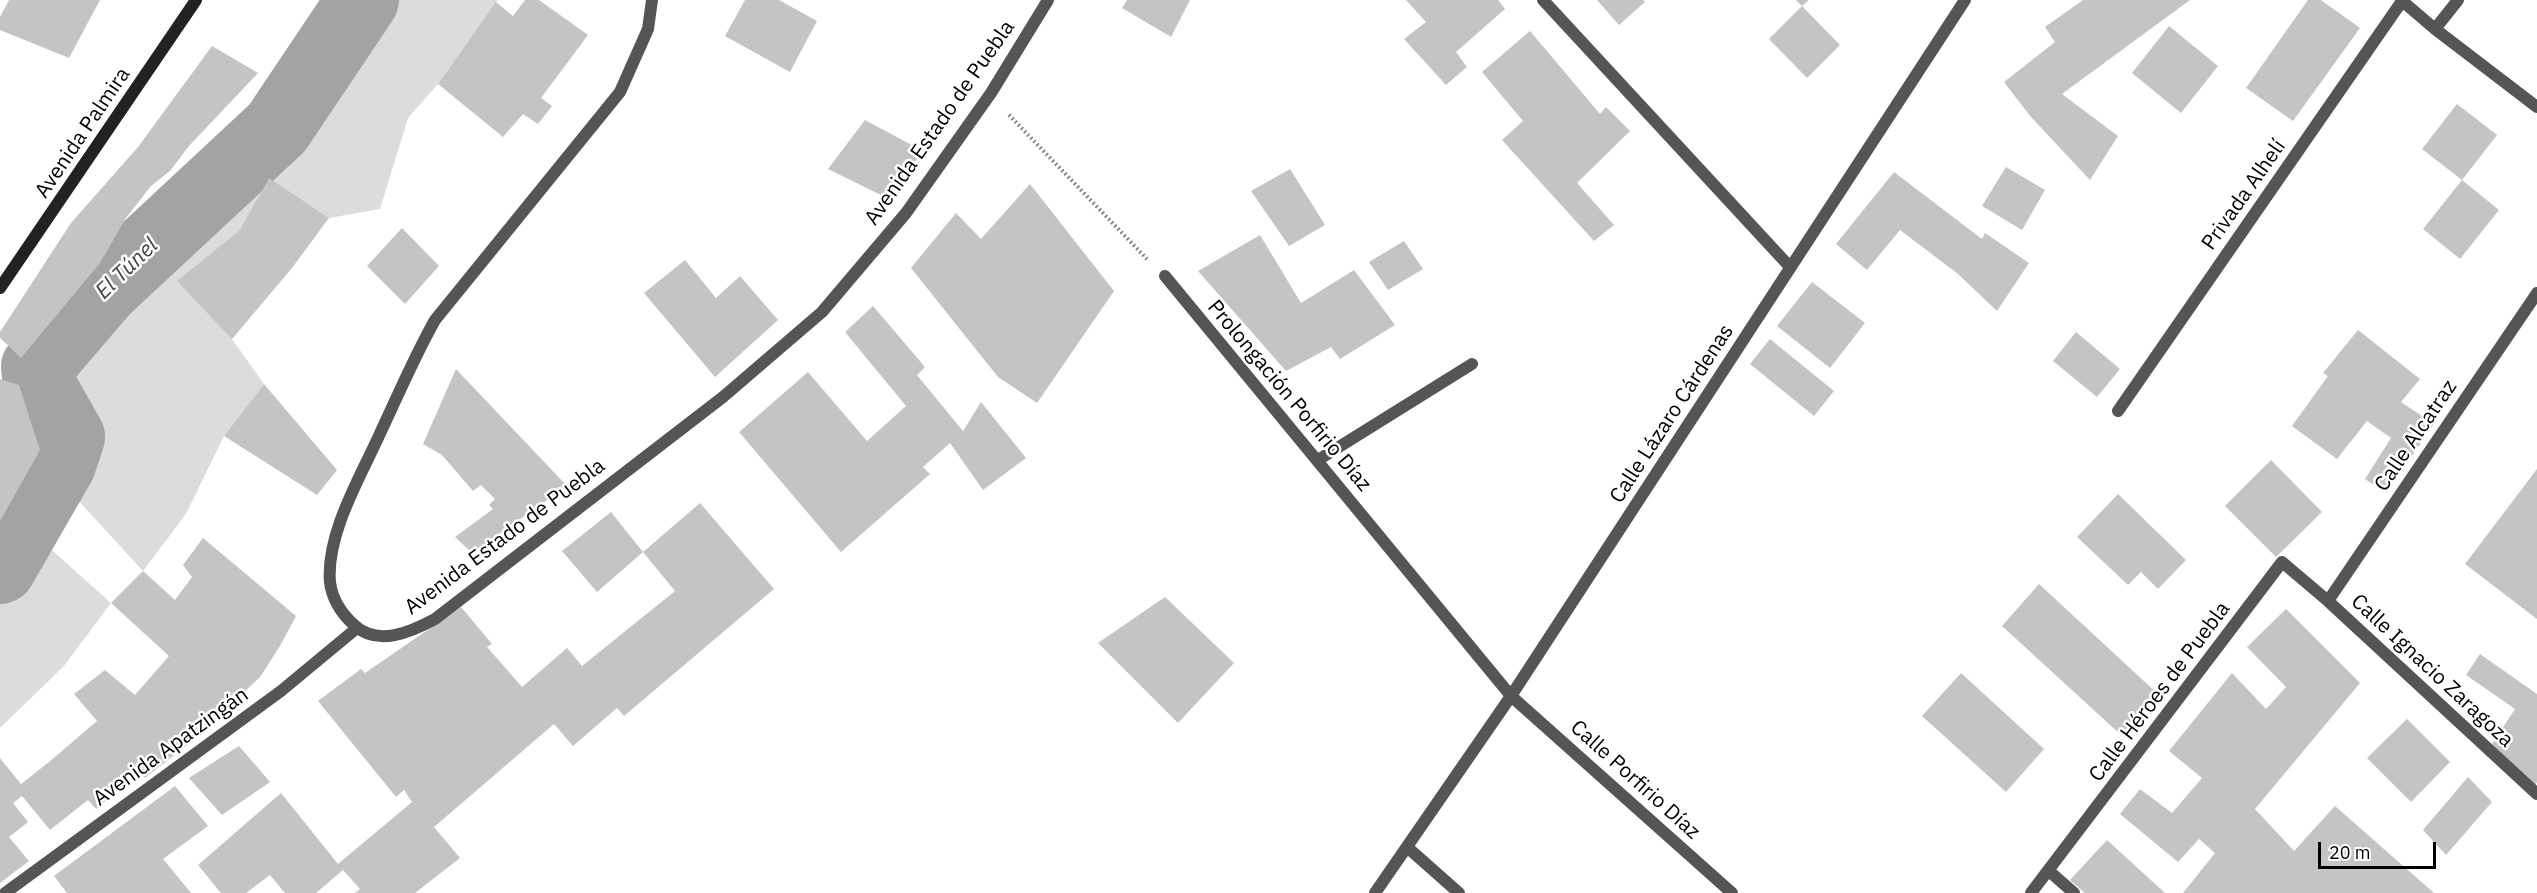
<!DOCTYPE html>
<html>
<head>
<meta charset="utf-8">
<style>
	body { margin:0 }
	#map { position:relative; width:2537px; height:893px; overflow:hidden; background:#fff; font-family:"IBM Plex Sans",sans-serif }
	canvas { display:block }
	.scale { position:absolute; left:2318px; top:842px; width:118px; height:27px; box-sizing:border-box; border:3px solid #000; border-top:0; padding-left:8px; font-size:18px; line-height:21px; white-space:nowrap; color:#000; -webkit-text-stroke:4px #fff; paint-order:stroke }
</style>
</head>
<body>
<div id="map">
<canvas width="2537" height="893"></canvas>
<div class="scale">20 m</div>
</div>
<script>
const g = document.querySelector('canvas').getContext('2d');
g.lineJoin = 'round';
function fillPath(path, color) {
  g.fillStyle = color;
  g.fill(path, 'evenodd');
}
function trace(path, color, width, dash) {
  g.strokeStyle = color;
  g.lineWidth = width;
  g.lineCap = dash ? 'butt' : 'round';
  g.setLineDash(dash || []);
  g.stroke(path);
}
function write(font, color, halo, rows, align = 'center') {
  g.font = font + ' "IBM Plex Sans",sans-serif';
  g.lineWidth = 5;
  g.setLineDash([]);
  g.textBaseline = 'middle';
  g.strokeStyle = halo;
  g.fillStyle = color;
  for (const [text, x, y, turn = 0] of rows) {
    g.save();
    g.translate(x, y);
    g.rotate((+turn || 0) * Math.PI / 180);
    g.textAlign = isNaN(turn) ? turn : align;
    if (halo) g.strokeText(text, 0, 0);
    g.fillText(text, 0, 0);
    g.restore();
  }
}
const green = new Path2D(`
	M341 0H498L438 84 408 118 380 209 329 218 269 179 239 231 232 339 264 384 224 436 186 514 143 571 75 497 36 536 111 603 64 666 0 728V521L40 450 19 385 21 358 100 263 128 247 242 139Z`);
const river = new Path2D(`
	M0 568 60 464 69 437 39 384 37 367 103 290 277 128 363 0`);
const building = new Path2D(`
	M9 0H100L69 58 0 30V17Z
	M525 0H539L588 35 541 98 552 106 538 124 523 114 503 137 438 84 496 2 513 16Z
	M745 0H779L817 21 790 72 725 36Z
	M1127 0H1190L1171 37 1122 8Z
	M1406 0H1498L1505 9 1456 52 1467 67 1446 85 1404 39 1426 22Z
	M1597 0H1643L1645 2 1619 25Z
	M1796 0H1809L1802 6 1840 45 1807 78 1769 39 1802 6Z
	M2083 0H2190L2062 94 2118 136 2090 180 2031 117 2004 82 2055 42 2045 27Z
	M2308 0H2321L2360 28 2293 121 2246 88Z
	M2169 26 2218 66 2181 113 2132 73Z
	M1530 31 1600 114 1606 107 1630 131 1577 183 1614 225 1594 241 1502 140 1523 121 1482 72Z
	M212 46 258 73 189 146 170 171 151 186 126 218 100 263 21 358 0 338V332L71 223 138 147Z
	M2457 104 2497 135 2462 180 2422 149Z
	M865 120 923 151 887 198 828 169Z
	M2006 167 2045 190 2022 230 1982 206Z
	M1290 169 1325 225 1289 246 1251 191Z
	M1894 172 1982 239 1985 233 2029 263 1997 311 1958 274 1900 230 1867 270 1836 244Z
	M269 178 329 218 292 268 232 339 177 281 239 231Z
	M2462 180 2499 210 2460 259 2423 229Z
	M1030 184 1114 291 1037 403 998 377 911 268 956 213 981 239Z
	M402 228 439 266 405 304 367 266Z
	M1260 235 1301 303 1354 270 1395 325 1340 359 1331 347 1286 371 1198 271Z
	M1404 241 1423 269 1388 290 1369 262Z
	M685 260 716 298 740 276 778 320 715 377 644 293Z
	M1812 282 1865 323 1830 368 1777 326Z
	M873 306 925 367 917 375 963 431 981 402 1026 458 983 490 950 443 923 467 930 474 841 552 739 432 808 372 867 441 906 406 845 332Z
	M2358 330 2420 379 2401 402 2434 424 2386 493 2365 479 2391 438 2367 421 2337 459 2292 426 2328 376 2323 373Z
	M2076 332 2120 369 2097 397 2053 361Z
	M1770 339 1834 391 1814 416 1750 364Z
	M456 369 567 486 472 553 455 537 493 509 489 505 495 499 481 485 473 491 442 455 423 444Z
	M0 379 19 385 40 450 0 521Z
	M264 384 337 470 317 495 224 436Z
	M2271 460 2322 512 2276 557 2225 506Z
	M2537 469V619L2465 564Z
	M2118 494 2186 560 2158 589 2141 572 2128 585 2077 537Z
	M700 503 774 589 624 716 617 708 573 746 554 724 434 827 460 858 415 893H355L360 889 343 870 316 893H285L270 875 246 893H221L198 865 281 793 338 864 412 802 404 790 396 797 318 701 361 669 365 673 461 607 492 644 487 647 522 687 567 648 582 666 675 591 643 552 597 592 562 551 611 512 643 552Z
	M203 538 296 616 280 646 260 677 191 742 145 778 140 773 96 809 88 800 50 830 22 796 13 803 28 822 9 837 29 861 0 883V758L21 784 49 762 97 721 74 694 105 670 135 695 169 656 111 603 143 571 175 600 192 577 183 565Z
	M2039 584 2158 694 2121 735 2002 626Z
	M1165 597 1234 663 1178 723 1098 643Z
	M2286 609 2360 683 2255 809 2294 851 2335 806 2434 893H2183L2215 853 2199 839 2178 862 2120 814 2140 789 2172 813 2202 778 2169 751 2232 673 2266 709 2286 687 2247 647Z
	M2480 654 2537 694V782L2534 787 2492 744 2515 709 2466 675Z
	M1961 673 2044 749 2006 792 1922 716Z
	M2407 719 2450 762 2411 802 2367 758Z
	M239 746 270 782 222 815 189 778Z
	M2468 777 2492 802 2446 855 2423 830Z
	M175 786 208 826 163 859 191 893H67L54 876Z
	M2107 840 2165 893H2085L2070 880Z`);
const path = new Path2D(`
	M1009 115 1147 259`);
const minor = new Path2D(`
	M1543 0 1790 267
	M2401 0 2435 29 2537 107
	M2435 29 2458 0
	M1165 276 1511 696 1732 893
	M2118 411 2402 1
	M1318 460 1472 364
	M2328 601 2537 293
	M1407 847 1459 893
	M2049 871 2074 893
	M5 893 281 691 357 628
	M1375 893 1511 696 1965 0
	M2031 893 2282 562 2328 601 2537 794`);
const tertiary = new Path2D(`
	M652 0 648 29 620 92 435 320C413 359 396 400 377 440 358 481 326 536 330 582 332 599 342 614 354 625 378 647 411 632 435 619L723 397 822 312 906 213 991 93 1048 0`);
const secondary = new Path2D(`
	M0 288 196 0`);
const streetNames = [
	["Avenida Estado de Puebla",940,123,-55],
	["Avenida Palmira",83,133,-56],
	["Privada Alhelí",2244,195,-55],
	["Prolongación Porfirio Díaz",1289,396,50],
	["Calle Lázaro Cárdenas",1672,414,-57],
	["Calle Alcatraz",2416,436,-56],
	["Avenida Estado de Puebla",505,537,-37],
	["Calle Ignacio Zaragoza",2432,671,43],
	["Calle Héroes de Puebla",2160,692,-53],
	["Avenida Apatzingán",171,747,-36],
	["Calle Porfirio Díaz",1635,780,42]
];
const waterNames = [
	["El Túnel",127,269,-44]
];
fillPath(green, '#dcdcdc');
trace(river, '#a3a3a3', 72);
fillPath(building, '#c4c4c4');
trace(path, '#777', 4, [1.5, 3]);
trace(minor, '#555', 12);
trace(tertiary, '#555', 12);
trace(secondary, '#222', 12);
write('21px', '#000', '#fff', streetNames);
write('italic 22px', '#444', '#fff', waterNames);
</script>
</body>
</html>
